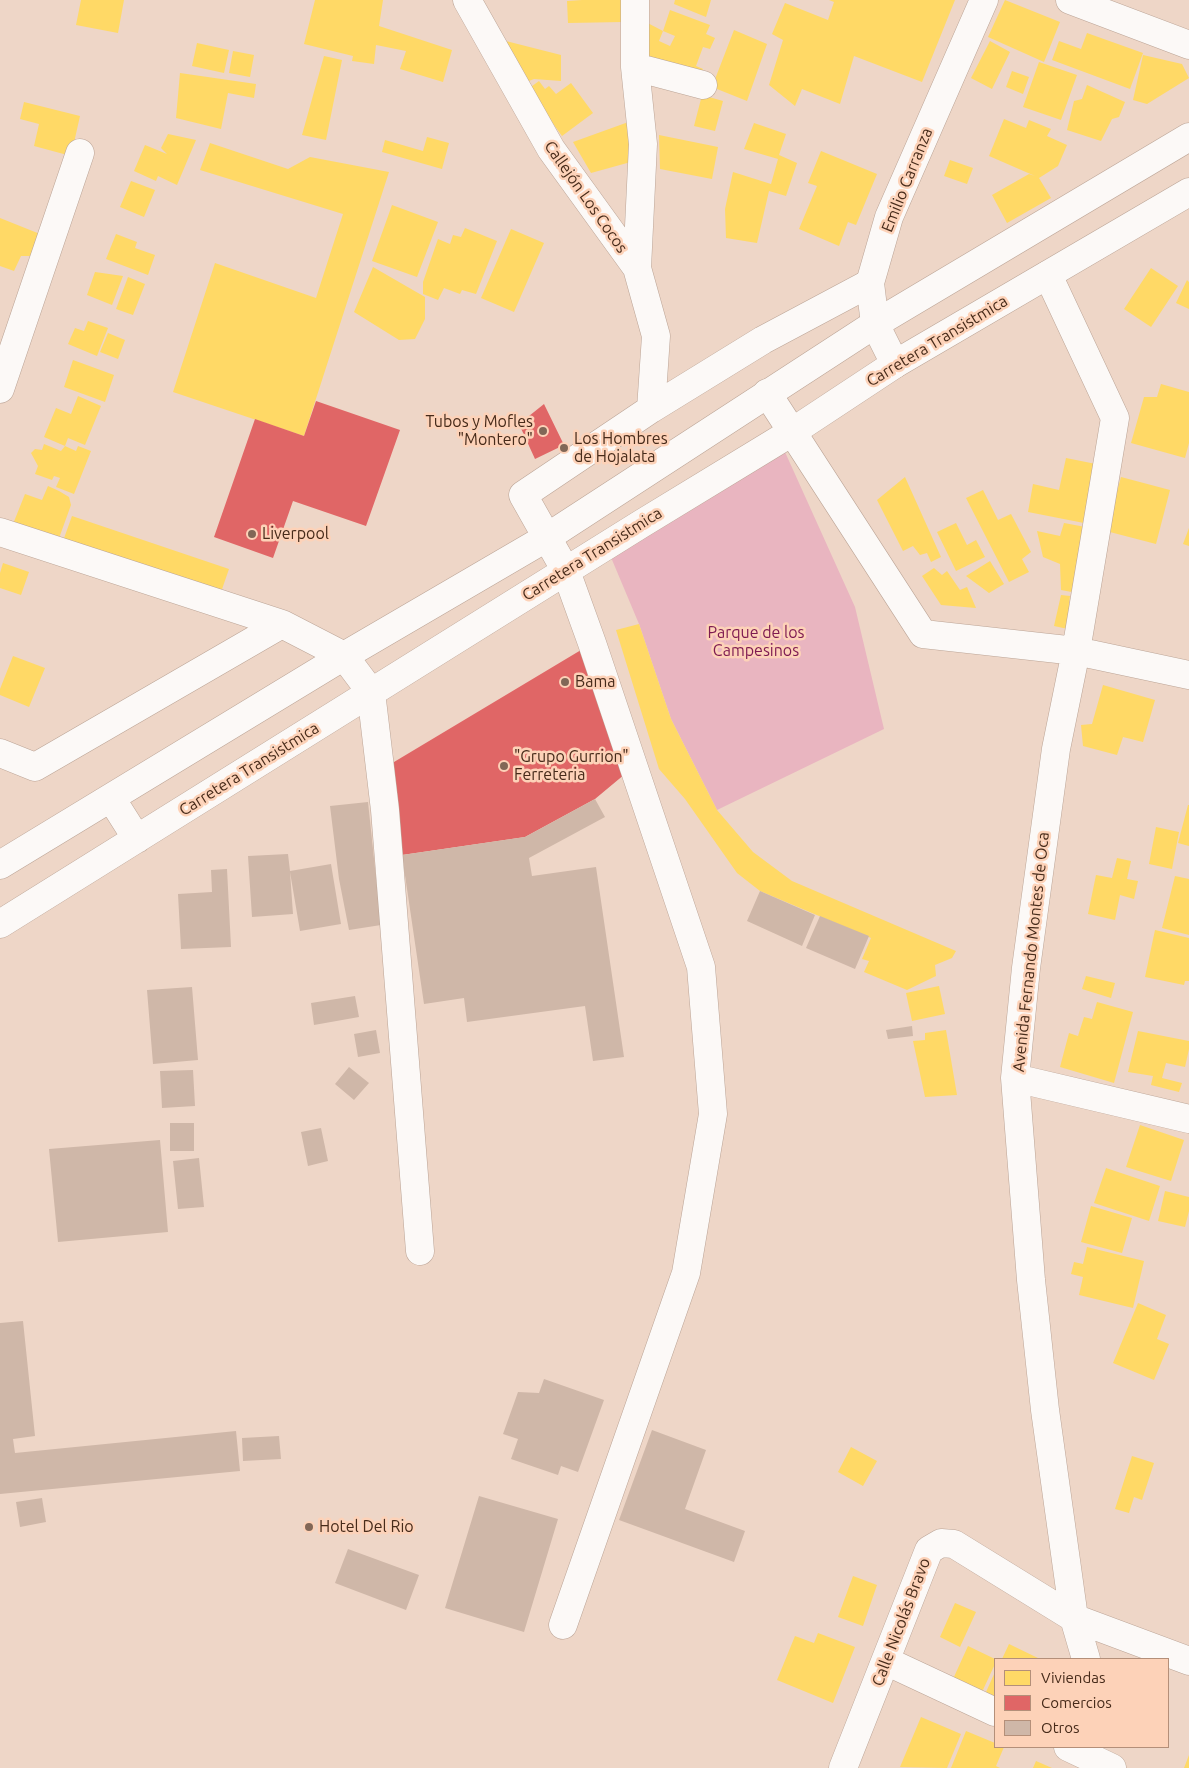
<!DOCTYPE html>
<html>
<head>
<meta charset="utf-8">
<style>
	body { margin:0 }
	#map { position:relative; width:1189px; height:1768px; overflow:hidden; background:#eed6c7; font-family:Ubuntu,sans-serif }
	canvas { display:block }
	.legend { position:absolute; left:994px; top:1658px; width:175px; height:90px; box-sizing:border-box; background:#fdd2b8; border:1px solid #b48f79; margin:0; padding:6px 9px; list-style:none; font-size:15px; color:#472b1a }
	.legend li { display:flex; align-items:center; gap:10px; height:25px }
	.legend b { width:25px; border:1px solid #b48f79 }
</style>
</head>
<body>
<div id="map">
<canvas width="1189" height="1768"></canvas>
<ul class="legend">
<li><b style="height:14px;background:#ffd966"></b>Viviendas</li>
<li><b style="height:14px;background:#e06666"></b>Comercios</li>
<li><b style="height:14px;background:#cfb7a8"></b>Otros</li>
</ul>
</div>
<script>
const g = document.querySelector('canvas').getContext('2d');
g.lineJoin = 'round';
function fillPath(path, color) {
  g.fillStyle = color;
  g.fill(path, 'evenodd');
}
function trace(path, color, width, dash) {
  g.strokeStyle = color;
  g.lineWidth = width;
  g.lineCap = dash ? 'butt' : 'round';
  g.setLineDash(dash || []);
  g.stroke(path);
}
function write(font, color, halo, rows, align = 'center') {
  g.font = font + ' Ubuntu,sans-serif';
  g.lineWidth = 5;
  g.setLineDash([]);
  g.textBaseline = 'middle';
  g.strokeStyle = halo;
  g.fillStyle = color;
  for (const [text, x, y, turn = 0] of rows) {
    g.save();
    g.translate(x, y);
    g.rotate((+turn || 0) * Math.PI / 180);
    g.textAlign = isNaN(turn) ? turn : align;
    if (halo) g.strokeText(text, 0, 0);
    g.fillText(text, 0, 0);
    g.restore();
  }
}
const green = new Path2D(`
	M785 452 855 607 884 729 717 810 671 719 639 624 610 555Z`);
const homes = new Path2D(`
	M81 0H124L118 33 76 25Z
	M315 0H383L379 26 452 50 443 82 400 69 406 51 376 45 374 64 352 61 353 56 304 44Z
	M582 0H622L623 22 568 23 567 1Z
	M675 0H711L706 17 674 4Z
	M829 0H955L922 82 854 56 840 104 802 89 795 106 769 85 783 40 772 34 785 3 828 20 834 2Z
	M1005 0 1060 22 1044 62 988 37Z
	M670 10 710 25 706 34 715 38 710 49 703 47 696 66 703 69 698 80 641 63 638 18 663 31 659 41 670 46 675 36 663 31Z
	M734 30 767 44 747 101 712 87Z
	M1087 33 1143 53 1130 89 1052 60 1059 41 1081 49Z
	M498 39 561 55V81L534 79 524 83Z
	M990 41 1010 52 992 89 971 78Z
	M197 43 229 50 224 73 192 66Z
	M233 51 254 55 250 77 229 73Z
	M1143 55 1182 64 1189 78 1147 104 1133 100Z
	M324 56 342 60 326 140 302 135Z
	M1039 62 1077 75 1061 120 1023 107Z
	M1012 71 1029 77 1023 94 1006 87Z
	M180 73 256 84 254 98 228 93 221 129 176 118Z
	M539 81 545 89 549 86 556 94 571 83 593 113 562 136 528 89Z
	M1087 85 1125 102 1119 117 1112 119 1101 141 1067 130 1074 101 1082 99Z
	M702 95 723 101 715 131 694 126Z
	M24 102 80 116 71 156 34 146 39 124 20 119Z
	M1004 119 1026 128 1029 120 1051 129 1047 136 1067 145 1058 166 1039 178 1051 198 1007 223 992 195 1029 174 1035 176 989 156Z
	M634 120 638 160 591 173 573 142Z
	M754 123 786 134 779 155 797 163 786 196 769 191 757 243 726 238 725 209 733 172 771 184 778 159 744 149Z
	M168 134 196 140 177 185 158 176 156 181 134 171 145 145 167 154 161 148Z
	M659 135 718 147 712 179 660 169Z
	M427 137 449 143 442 169 382 152 385 140 423 151Z
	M210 143 288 169 310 157 389 172 304 436 173 392 215 263 316 298 343 214 200 170Z
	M821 151 877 174 856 225 848 222 839 246 799 229 817 186 808 183Z
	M950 160 973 168 967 184 944 176Z
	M131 181 155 190 144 217 120 207Z
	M392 205 438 222 417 277 372 261Z
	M0 218 40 234 31 256H21L14 271 0 266Z
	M465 228 497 241 476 294 462 290 460 294 444 288 438 300 423 294V282L438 239 450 244 453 235 461 237Z
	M511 229 544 243 514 312 481 298Z
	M116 234 137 242 135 248 155 255 148 275 106 259Z
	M373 267 425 297V319L415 339 399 340 354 312Z
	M1151 268 1178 286 1151 327 1124 309Z
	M95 272 123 276 112 305 87 295Z
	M128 277 145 284 133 315 116 309Z
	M1187 280 1189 282V309L1176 303Z
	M88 321 108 328 97 356 68 344 75 328 84 331Z
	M108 333 125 340 118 359 100 352Z
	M73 360 114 375 105 402 64 387Z
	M1161 384 1189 392V443L1185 458 1131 443 1144 397H1157Z
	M78 396 101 406 85 445 68 438 65 446 44 437 56 408 71 414Z
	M44 444 61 451 65 446 76 451 78 446 91 451 74 494 56 487 60 478 54 476 52 480 35 474 38 466 31 453 35 449 42 450Z
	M1066 458 1101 465 1089 524 1028 512 1033 484 1059 490Z
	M905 477 941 557 931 562 927 553 920 555 913 546 903 551 877 500Z
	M1121 477 1170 490 1156 544 1106 531Z
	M48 486 59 491 69 497 71 505 58 541 11 529 25 494 42 500Z
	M983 490 998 520 1011 514 1031 552 1022 559 1029 572 1009 582 966 498Z
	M72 516 229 569 220 595 63 541Z
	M956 523 967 545 976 540 985 557 956 571 937 532Z
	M1064 523 1091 528 1077 593 1061 590 1060 564 1043 557 1037 531 1060 536Z
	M1189 528V546L1183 544Z
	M990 561 1004 584 989 593 966 576Z
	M3 563 29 572 21 595 0 588V573Z
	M934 568 942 575 947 571 960 590 967 587 976 608 941 605 922 576Z
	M1061 595 1070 596 1069 604 1082 606 1077 631 1054 626Z
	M639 624 671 719 717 810 753 852 792 881 956 951 952 958 935 965 936 976 907 990 864 972 869 961 862 959 871 938 760 891 737 873 685 799 659 769 616 630Z
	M13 656 45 668 29 707 0 695V689Z
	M1103 685 1155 700 1143 742 1123 737 1117 755 1083 746 1081 725 1092 724Z
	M1188 805H1189V846L1178 843Z
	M1156 827 1179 832 1172 869 1149 864Z
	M1117 858 1131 861 1127 879 1138 881 1134 899 1120 895 1115 920 1088 914 1096 875 1112 878Z
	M1175 876 1189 879V935L1162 928Z
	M1155 930 1189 938V981H1185L1184 985 1145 977Z
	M1086 976 1115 983 1111 998 1082 989Z
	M939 986 945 1014 912 1021 906 993Z
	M1097 1002 1133 1012 1114 1083 1060 1067 1069 1033 1078 1036 1084 1017 1092 1019Z
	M946 1030 957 1095 925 1097 913 1041 925 1040V1033Z
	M1138 1031 1189 1041V1049L1185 1067 1166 1063 1162 1078 1182 1083 1179 1092 1151 1085 1153 1076 1128 1072Z
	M1140 1125 1184 1140 1171 1181 1126 1167Z
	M1106 1168 1160 1186 1149 1221 1094 1203Z
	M1165 1191 1189 1197V1211L1185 1227 1158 1221Z
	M1091 1206 1132 1218 1122 1253 1081 1242Z
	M1087 1247 1144 1261 1133 1308 1079 1295 1083 1277 1071 1274 1074 1262 1083 1264Z
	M1138 1303 1166 1315 1157 1339 1169 1344 1154 1380 1113 1363Z
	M851 1447 877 1461 863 1486 838 1472Z
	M1132 1456 1154 1463 1142 1500 1134 1497 1129 1513 1115 1509Z
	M853 1576 877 1585 863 1626 838 1617Z
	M955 1603 976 1612 960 1647 940 1637Z
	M818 1633 855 1647 833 1703 777 1680 795 1636 814 1643Z
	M1009 1644 1040 1659H1002Z
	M968 1646 995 1659V1664L982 1692 953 1679Z
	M995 1672V1697L986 1692Z
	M921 1717 961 1734 947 1768 900 1767Z
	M966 1731 995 1743V1747H1004L996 1766 1000 1768H951Z
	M1189 1755V1768H1184Z
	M1036 1761 1052 1768H1033Z`);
const shops = new Path2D(`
	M316 401 400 430 366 526 293 501 273 558 214 537 255 419 304 436Z
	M544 404 564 445 535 459 519 424Z
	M581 650 625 774 595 799 525 837 402 855 389 765Z`);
const building = new Path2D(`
	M595 799 605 817 529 858 532 876 596 867 624 1057 593 1061 585 1006 467 1022 464 998 424 1004 402 855 525 837Z
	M368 802 381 925 349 930 339 879 330 806Z
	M288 854 290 871 331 864 341 924 300 931 290 872 293 914 252 917 248 856Z
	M227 869 231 947 181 949 178 894 212 892 211 870Z
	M760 891 815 915 802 946 747 921Z
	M820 916 869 936 855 969 806 948Z
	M192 987 198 1060 153 1064 147 990Z
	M355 996 359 1017 314 1025 311 1003Z
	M912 1026 913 1036 888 1039 886 1030Z
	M376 1030 380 1053 358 1057 354 1034Z
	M349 1067 369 1083 354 1100 335 1084Z
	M193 1070 195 1106 162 1108 160 1071Z
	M170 1123H194V1151H170Z
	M321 1128 328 1161 308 1166 301 1132Z
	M160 1140 168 1232 58 1242 49 1149Z
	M199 1158 204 1207 178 1209 173 1161Z
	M23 1321 35 1436 13 1439 15 1453 236 1431 240 1471 0 1494V1323Z
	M544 1379 604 1400 578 1472 561 1466 558 1475 511 1459 518 1439 503 1434 518 1392 539 1393Z
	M652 1430 706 1450 685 1509 745 1531 734 1562 619 1520Z
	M279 1436 281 1459 243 1461 242 1438Z
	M479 1496 558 1519 524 1632 445 1608Z
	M42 1498 46 1522 20 1527 16 1502Z
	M348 1549 419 1575 406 1610 335 1583Z`);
const street = new Path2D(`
	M467 0 551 149 637 268 656 336 651 409
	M635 0V67L643 144 637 268
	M1070 0 1189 45
	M635 67 703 85
	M1048 275 1115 418 1076 651 1056 749 1026 968 1015 1078 1031 1280 1045 1410 1074 1618 1189 1661
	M0 389 80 153
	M767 393 923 634 1076 651 1189 675
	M0 532 282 624 344 656 371 692 385 810 420 1251
	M0 753 35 767 282 624
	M1015 1078 1189 1119
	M563 1625 686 1273 713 1114 701 967 592 643 566 571 523 495 651 409 763 340 870 283
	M886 1661 995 1712
	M1068 1747 1112 1768
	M843 1768 929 1550 941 1543 954 1544 1074 1618 1086 1659`);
const secondary = new Path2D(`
	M895 364 875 324 870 283 889 217 984 0`);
const primary = new Path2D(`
	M111 798 137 839
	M0 865 344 656 546 538 875 324 1189 137
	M0 924 641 524 792 432 895 364 1189 192`);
const markers = [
	[543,431,5,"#816757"],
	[564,448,5,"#816757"],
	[252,534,5,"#816757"],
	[565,682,5,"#816757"],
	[504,766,5,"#816757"],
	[309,1527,5,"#816757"]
];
const streetNames = [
	["Emilio Carranza",907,180,-68],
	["Callejón Los Cocos",586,197,55],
	["Carretera Transistmica",937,341,-31],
	["Carretera Transistmica",592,554,-32],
	["Carretera Transistmica",249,769,-32],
	["Avenida Fernando Montes de Oca",1031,952,-84],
	["Calle Nicolás Bravo",901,1622,-69]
];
const poiNames = [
	["Tubos y Mofles",533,422,"right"],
	["\"Montero\"",533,440,"right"],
	["Los Hombres",574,439],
	["de Hojalata",574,457],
	["Liverpool",262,534],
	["Bama",575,682],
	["\"Grupo Gurrion\"",514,757],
	["Ferreteria",514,775],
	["Hotel Del Rio",319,1527]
];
const parkNames = [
	["Parque de los",756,633],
	["Campesinos",756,651]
];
fillPath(green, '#e9b5c0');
fillPath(homes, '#ffd966');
fillPath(shops, '#e06666');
fillPath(building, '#cfb7a8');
trace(street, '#bba496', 29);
trace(secondary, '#bba496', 29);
trace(primary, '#bba496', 29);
trace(street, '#fcf9f7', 28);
trace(secondary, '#fcf9f7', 28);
trace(primary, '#fcf9f7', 28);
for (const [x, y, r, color] of markers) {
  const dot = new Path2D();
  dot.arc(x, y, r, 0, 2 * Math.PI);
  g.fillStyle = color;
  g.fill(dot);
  trace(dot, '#fdd2b8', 2);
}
write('16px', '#472b1a', '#fdd2b8', streetNames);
write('16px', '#472b1a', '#fdd2b8', poiNames, 'left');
write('16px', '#7e1a51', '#fdd2b8', parkNames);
</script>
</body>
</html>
